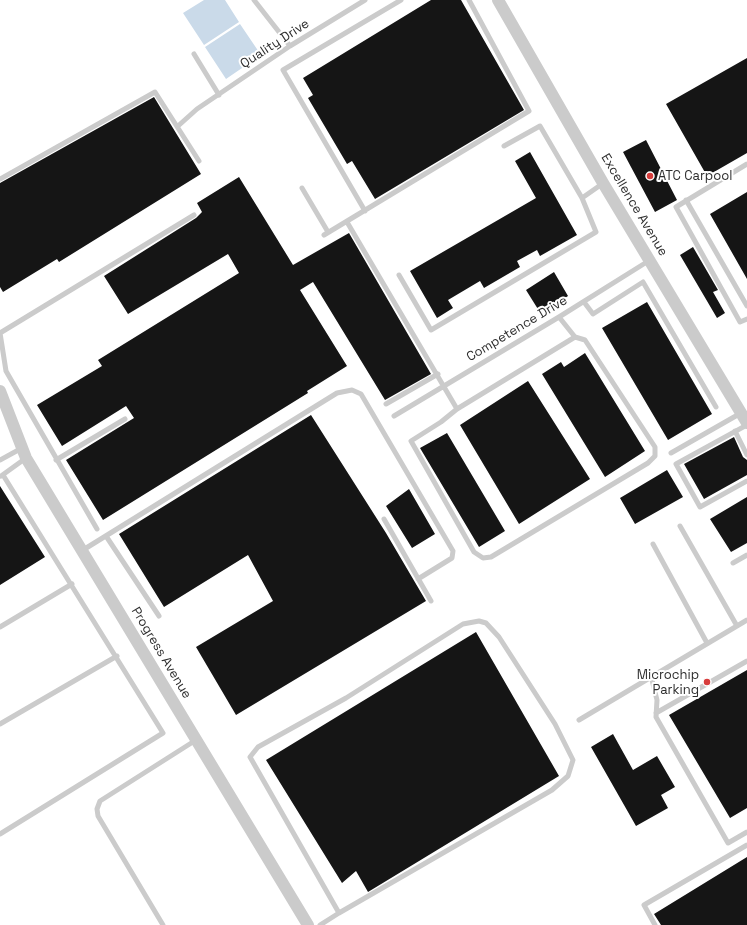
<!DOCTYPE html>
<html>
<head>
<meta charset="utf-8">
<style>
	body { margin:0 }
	canvas { display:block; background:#fff }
</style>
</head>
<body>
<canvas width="747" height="925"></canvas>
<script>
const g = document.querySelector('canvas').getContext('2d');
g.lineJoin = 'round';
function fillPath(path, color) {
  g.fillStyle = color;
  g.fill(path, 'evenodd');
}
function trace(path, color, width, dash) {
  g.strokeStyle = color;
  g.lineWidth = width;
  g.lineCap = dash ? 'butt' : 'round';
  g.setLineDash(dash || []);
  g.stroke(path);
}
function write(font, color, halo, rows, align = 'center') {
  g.font = font + ' "Space Grotesk",sans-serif';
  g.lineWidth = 4;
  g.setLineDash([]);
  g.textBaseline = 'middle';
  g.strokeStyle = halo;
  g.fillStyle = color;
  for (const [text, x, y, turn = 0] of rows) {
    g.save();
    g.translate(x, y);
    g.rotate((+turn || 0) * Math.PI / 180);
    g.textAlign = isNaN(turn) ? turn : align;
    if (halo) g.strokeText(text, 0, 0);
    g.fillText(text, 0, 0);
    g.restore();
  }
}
const water = new Path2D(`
	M204 0H225L239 22 204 45 183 13Z
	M240 24 261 55 226 79 205 47Z`);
const building = new Path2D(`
	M431 0H461L524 110 375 199 352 161 347 164 308 98 313 95 303 78Z
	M747 58V153L707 176 666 104Z
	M154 97 201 174 59 262 57 259 3 292 0 287V183Z
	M646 140 677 200 655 212 623 152Z
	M530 152 577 235 540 256 537 250 517 261 520 267 484 288 480 281 448 300 453 308 437 318 410 271 536 198 515 161Z
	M239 177 293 265 349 233 431 374 385 400 313 282 300 290 347 366 307 391 308 393 103 520 66 460 134 418 126 406 62 446 37 405 102 366 98 360 239 273 228 254 128 314 104 276 196 218 202 212 197 203Z
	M747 192V279L710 214Z
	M693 247 718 290 713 292 725 313 717 318 680 255Z
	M554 272 568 296 541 314 526 290Z
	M647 302 712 414 668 440 602 328Z
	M585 353 645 451 605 477 542 374 561 362 564 367Z
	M528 381 590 479 519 524 460 425Z
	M311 415 386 533 426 601 236 715 196 647 273 601 248 555 164 607 119 534Z
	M447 433 505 531 479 547 420 448Z
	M734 437 743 457 747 460V475L704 499 684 464Z
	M667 470 683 497 635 524 620 498Z
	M0 486 45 557 0 585Z
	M409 489 435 534 412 548 386 506Z
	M747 497V543L731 552 710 519Z
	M476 632 559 776 368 892 356 871 342 883 266 760Z
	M747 670V808L730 818 669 715Z
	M613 734 633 770 657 756 675 787 661 795 668 808 636 826 591 747Z
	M747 857V925H661L654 914Z`);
const service = new Path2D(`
	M254 0 290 46
	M194 54 219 95
	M178 126 197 109 290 46 365 0
	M747 164 676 207 740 322 747 319
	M0 179 155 92 199 161
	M302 188 328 232
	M582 198 602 184
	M686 200 747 306
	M365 211 283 70 401 0
	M347 222 457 409
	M324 235 529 111 469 0
	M399 275 431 330 596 232 582 198 540 126 504 146
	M584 302 593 314 643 282 716 407
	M559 317 575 337 585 340 655 447V456L648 463 491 557 483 558 474 552 411 441 441 422 457 409 575 337
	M0 333 194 215
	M0 333 6 371 97 529
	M386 404 438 374
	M394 416 559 317 650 260
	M747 425 676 464 700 507 747 481
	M735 431 747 455
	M671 453 741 413
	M0 460 22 448
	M56 460 125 419
	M1 476 26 458
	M384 519 431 601
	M680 526 737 626
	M106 536 159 616
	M653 544 707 643
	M83 550 337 393 352 390 361 394 453 551 452 558 418 579
	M733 563 747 555
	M0 627 72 584
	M651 676 657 700 656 717 728 843 747 832
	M656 713 747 661
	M579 720 747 620
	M0 724 117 656
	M0 834 163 733 3 475
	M163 925 98 816 97 809 100 801 196 740
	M320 925 339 913 250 757 258 747 346 698 463 624 479 621 486 623 499 637 555 724 573 760 568 776 552 790 339 913
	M655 925 644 905 747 845`);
const tertiary = new Path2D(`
	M498 0 603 183 747 423
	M0 391 26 458 308 925`);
const markers = [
	[650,176,4,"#d83d3c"],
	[707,682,4,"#d83d3c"]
];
const streetNames = [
	["Quality Drive",275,44,-33],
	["Excellence Avenue",634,205,59],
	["Competence Drive",517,329,-31],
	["Progress Avenue",161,653,59]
];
const poiNames = [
	["ATC Carpool",658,176],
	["Microchip",699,675,"right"],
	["Parking",699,690,"right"]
];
fillPath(water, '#cadae9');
fillPath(building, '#151515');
trace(service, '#cbcbcb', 5);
trace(tertiary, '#cbcbcb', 12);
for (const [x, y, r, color] of markers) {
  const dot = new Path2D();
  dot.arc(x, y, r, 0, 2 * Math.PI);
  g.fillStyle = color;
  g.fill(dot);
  trace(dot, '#fff', 1.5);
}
write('13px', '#2e2e2e', '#fff', streetNames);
write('13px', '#2e2e2e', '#fff', poiNames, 'left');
</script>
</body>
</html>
